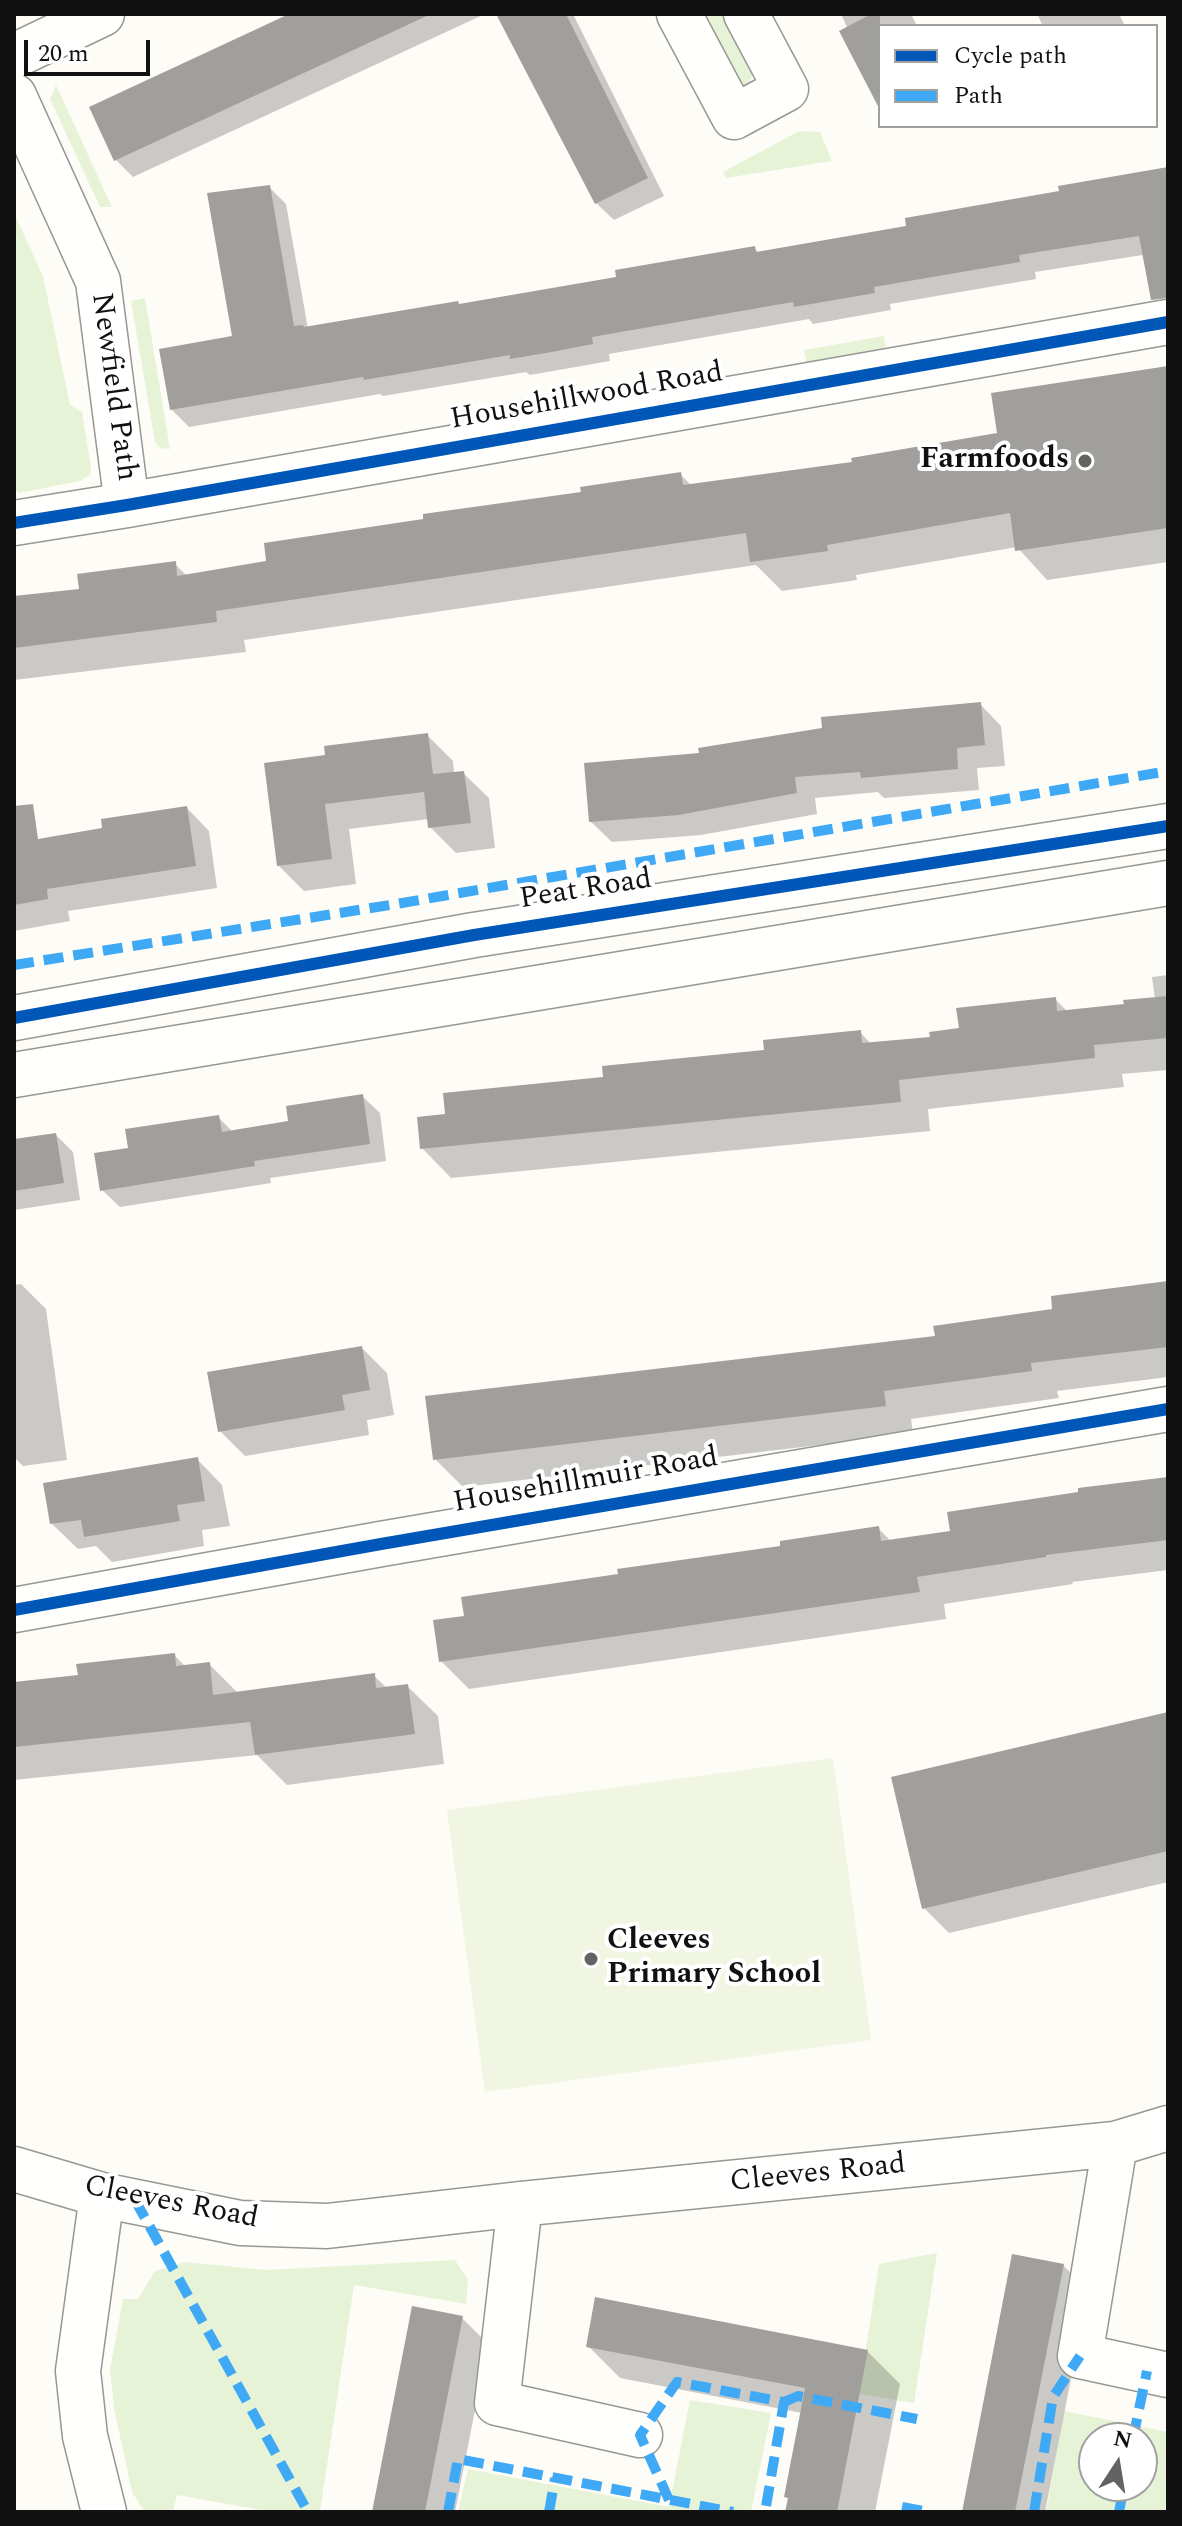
<!DOCTYPE html>
<html>
<head>
<meta charset="utf-8">
<style>
	body { margin:0 }
	#map { position:relative; width:1182px; height:2526px; overflow:hidden; background:#fdfcf7; font-family:Spectral,serif }
	canvas { display:block }
	.frame { position:absolute; inset:0; border:16px solid #111; pointer-events:none }
	.legend { position:absolute; left:878px; top:24px; width:280px; height:104px; box-sizing:border-box; background:#fff; border:2px solid #a0a0a0; margin:0; padding:10px 14px; list-style:none; font-size:24px; color:#111 }
	.legend li { display:flex; align-items:center; gap:16px; height:40px }
	.legend b { width:40px; border:2px solid #a0a0a0 }
	.north { position:absolute; left:1078px; top:2422px; width:80px; height:80px; box-sizing:border-box; background:#fff; border:2px solid #a0a0a0; border-radius:50%; rotate:12deg; font-size:22px; font-weight:700; line-height:32px; text-align:center; color:#111 }
	.north::after { content:''; display:block; margin:auto; width:28px; height:36px; background:#646362; clip-path:polygon(50% 0,100% 100%,50% 72%,0 100%) }
	.scale { position:absolute; left:24px; top:40px; width:126px; height:36px; box-sizing:border-box; border:4px solid #111; border-top:0; padding-left:10px; font-size:24px; line-height:28px; white-space:nowrap; color:#111; -webkit-text-stroke:6px #fff; paint-order:stroke }
</style>
</head>
<body>
<div id="map">
<canvas width="1182" height="2526"></canvas>
<div class="frame"></div>
<ul class="legend">
<li><b style="height:10px;background:#0057b8"></b>Cycle path</li>
<li><b style="height:10px;background:#3fa9f5"></b>Path</li>
</ul>
<div class="north">N</div>
<div class="scale">20 m</div>
</div>
<script>
const g = document.querySelector('canvas').getContext('2d');
g.lineJoin = 'round';
function fillPath(path, color) {
  g.fillStyle = color;
  g.fill(path, 'evenodd');
}
function trace(path, color, width, dash) {
  g.strokeStyle = color;
  g.lineWidth = width;
  g.lineCap = dash ? 'butt' : 'round';
  g.setLineDash(dash || []);
  g.stroke(path);
}
function write(font, color, halo, rows, align = 'center') {
  g.font = font + ' Spectral,serif';
  g.lineWidth = 8;
  g.setLineDash([]);
  g.textBaseline = 'middle';
  g.strokeStyle = halo;
  g.fillStyle = color;
  for (const [text, x, y, turn = 0] of rows) {
    g.save();
    g.translate(x, y);
    g.rotate((+turn || 0) * Math.PI / 180);
    g.textAlign = isNaN(turn) ? turn : align;
    if (halo) g.strokeText(text, 0, 0);
    g.fillText(text, 0, 0);
    g.restore();
  }
}
const green = new Path2D(`
	M696 14H725L754 71 749 84 739 86Z
	M56 85 112 207H100L50 99Z
	M799 131 820 132 832 161 726 178 723 172Z
	M14 213 43 276 70 405 82 412 91 468 90 475 80 481 19 493 14 489Z
	M145 298 170 449 160 448 155 442 131 301Z
	M884 336 886 351 807 365 804 350Z
	M598 386 601 402 522 415 519 399Z
	M937 2253 914 2403 859 2394 879 2264Z
	M455 2260 468 2280 466 2304 354 2285 320 2512H272L177 2495 173 2512H145L132 2492 114 2408 110 2370 123 2299H138L155 2271 186 2262 265 2270Z
	M690 2400 771 2413 751 2512H458L468 2469 669 2507Z
	M1064 2411 1168 2432V2512H1046ZM1094 2438H1142V2486H1094Z`);
const pitch = new Path2D(`
	M833 1758 871 2040 485 2092 447 1810Z`);
const shadow = new Path2D(`
	M293 14H485L133 177 116 160Z
	M499 14H573L664 196 614 220 596 203Z
	M841 14H911L917 26H880V100Z
	M1037 14H1119L1125 26H1043Z
	M1168 169V256L1155 253 1035 272 1036 279 890 304 891 310 813 324 809 319 609 354 610 361 530 375 526 372 383 396 380 394 189 427 171 409 234 338 269 187 286 204 308 329 618 279 754 248 760 254 909 228Z
	M1168 368V562L1047 580 1017 547 856 575 857 580 782 591 756 565 244 640 246 652 14 680V598L81 591 175 564 187 576 269 562 680 474 692 486 854 463 1000 435Z
	M980 704 1001 726 1005 766 977 768 979 790 884 798 878 792 815 798 817 814 701 835 612 842 590 821 702 755Z
	M427 735 453 761 454 774 463 773 489 798 495 848 456 853 430 827 429 819 349 829 356 884 304 891 279 866 328 757Z
	M187 808 209 831 217 888 68 911 70 921 14 931V845L104 829Z
	M1168 975V1070L1122 1074 1124 1087 928 1109 930 1131 451 1178 422 1148 447 1116 605 1079 766 1052 860 1032 872 1045 932 1039 1055 999 1068 1012 1126 1006 1155 999 1152 977Z
	M362 1096 380 1113 386 1161 270 1178 271 1183 120 1207 102 1190 218 1117 233 1132 290 1123Z
	M56 1135 73 1152 80 1200 14 1210V1141Z
	M1168 1283V1377L1057 1391 1059 1398 911 1419 913 1434 463 1487 435 1459Z
	M21 1284 46 1309 67 1460 23 1466 14 1457V1285Z
	M362 1348 387 1373 394 1415 367 1420 369 1435 245 1456 220 1431Z
	M197 1459 222 1485 230 1526 202 1530 204 1546 112 1562 96 1546 78 1549 52 1524Z
	M1168 1479V1570L1072 1582 1073 1584 944 1604 946 1619 469 1689 441 1661 466 1618 878 1528 891 1541 952 1533Z
	M175 1656 186 1667 209 1664 238 1693 374 1676 387 1688 407 1686 438 1716 444 1764 287 1785 257 1755 14 1780V1684L80 1676Z
	M1168 1715V1882L949 1933 924 1908Z
	M1063 2265 1088 2291 1045 2512H966Z
	M462 2318 488 2344 455 2512H374Z
	M588 2346 868 2352 900 2384 875 2512H787L790 2500 786 2496 802 2413 620 2378Z`);
const building = new Path2D(`
	M289 14H431L114 161 89 107Z
	M496 14H566L648 178 595 204Z
	M871 14H880V110L839 31Z
	M1168 167V298L1151 300 1139 236 1019 255 1020 262 874 287 875 293 794 307 793 302 592 337 593 344 552 352 510 359V355L364 380 363 377 170 410 159 349 232 336 207 193 270 185 294 326 303 325 304 327 458 301 459 304 616 277 615 270 755 246 756 252 906 226 905 218 1059 191 1058 186Z
	M1168 366V528L1015 551 1010 513 827 545 828 551 750 562 746 533 216 611 217 622 14 648V596L79 589 77 574 176 561 177 576 266 561 264 543 423 519V514L581 492 580 487 681 472 683 485 852 462 851 458 997 433 991 393Z
	M981 702 985 745 957 748 958 769 861 778 860 772 795 777 797 793 679 815 589 822 584 763 699 753 698 748 822 728 821 717Z
	M428 733 433 774 464 771 471 823 428 828 424 792 325 804 332 859 277 866 264 763 325 755 324 746Z
	M33 804 38 839 102 828 101 819 187 806 196 866 47 889 48 899 14 905V806Z
	M1168 996V1038L1094 1045 1095 1058 899 1080 901 1102 420 1149 417 1117 445 1114 443 1093 603 1077 602 1066 764 1050 763 1040 861 1030 862 1043 930 1037 929 1032 959 1028 956 1008 1056 997 1057 1011 1124 1004 1123 1000Z
	M363 1094 370 1144 254 1161 255 1166 100 1191 94 1153 128 1148 125 1129 219 1115 222 1132 288 1121 286 1106Z
	M56 1133 64 1183 14 1191V1139Z
	M1168 1281V1347L1031 1363 1032 1371 884 1391 886 1406 433 1460 425 1396 935 1336 933 1326 1052 1309 1051 1296Z
	M362 1346 370 1390 342 1395 345 1410 218 1432 207 1372Z
	M198 1457 205 1501 177 1505 180 1521 84 1537 81 1520 50 1524 43 1483Z
	M1168 1477V1540L1046 1555V1557L917 1577 920 1592 439 1662 433 1620 464 1616 461 1597 618 1574 617 1569 780 1546V1541L879 1526 881 1541 950 1531 947 1512 1078 1492V1488Z
	M175 1653 176 1666 210 1662 213 1695 375 1673 376 1688 408 1684 415 1734 255 1755 250 1722 14 1747V1682L78 1675 76 1664Z
	M1168 1712V1851L922 1909 891 1777Z
	M1012 2254 1064 2264 1015 2512H962Z
	M595 2297 868 2350 837 2512H785L788 2498 784 2497 805 2388 586 2347Z
	M412 2306 463 2316 425 2512H372Z`);
const minor = new Path2D(`
	M679 14 734 117 786 89 746 14
	M14 56 102 14
	M14 96 98 281 127 505
	M14 523 127 505 1168 322
	M14 1018 474 935 1168 826
	M14 1075 1168 883
	M14 1610 381 1544 1168 1409
	M1115 2144 1080 2356 1168 2375
	M14 2169 102 2195 240 2223 327 2226 520 2204 1115 2144 1168 2128
	M102 2195 78 2371 85 2436 104 2512
	M520 2204 497 2403 640 2435`);
const quiet = new Path2D(`
	M14 965 396 904 1168 771
	M135 2200 308 2512
	M784 2402 798 2396 917 2419
	M1133 2438 1147 2371
	M669 2500 640 2435 677 2382 784 2402 765 2512
	M902 2507 928 2512
	M448 2512 458 2459 733 2512
	M549 2512 555 2478
	M1034 2512 1053 2397 1080 2356
	M1119 2512 1124 2486`);
const cycleway = new Path2D(`
	M14 523 127 505 1168 322
	M14 1018 474 935 1168 826
	M14 1610 381 1544 1168 1409`);
const markers = [
	[1085,461,8,"#646362"],
	[591,1959,8,"#646362"]
];
const streetNames = [
	["Newfield Path",112,387,82],
	["Househillwood Road",587,398,-10],
	["Peat Road",586,891,-9],
	["Househillmuir Road",586,1482,-10],
	["Cleeves Road",818,2175,-6],
	["Cleeves Road",171,2204,11]
];
const poiNames = [
	["Farmfoods",1069,461],
	["Cleeves",607,1942,"left"],
	["Primary School",607,1976,"left"]
];
fillPath(green, '#e7f3d7');
fillPath(pitch, '#f0f6e1');
fillPath(shadow, '#0003');
fillPath(building, '#a19f9c');
trace(minor, '#979795', 47);
trace(minor, '#fffffe', 44);
trace(quiet, '#3fa9f5', 10, [20, 10]);
trace(cycleway, '#0057b8', 12);
for (const [x, y, r, color] of markers) {
  const dot = new Path2D();
  dot.arc(x, y, r, 0, 2 * Math.PI);
  g.fillStyle = color;
  g.fill(dot);
  trace(dot, '#fff', 3);
}
write('30px', '#111', '#fff', streetNames);
write('bold 30px', '#111', '#fff', poiNames, 'right');
</script>
</body>
</html>
